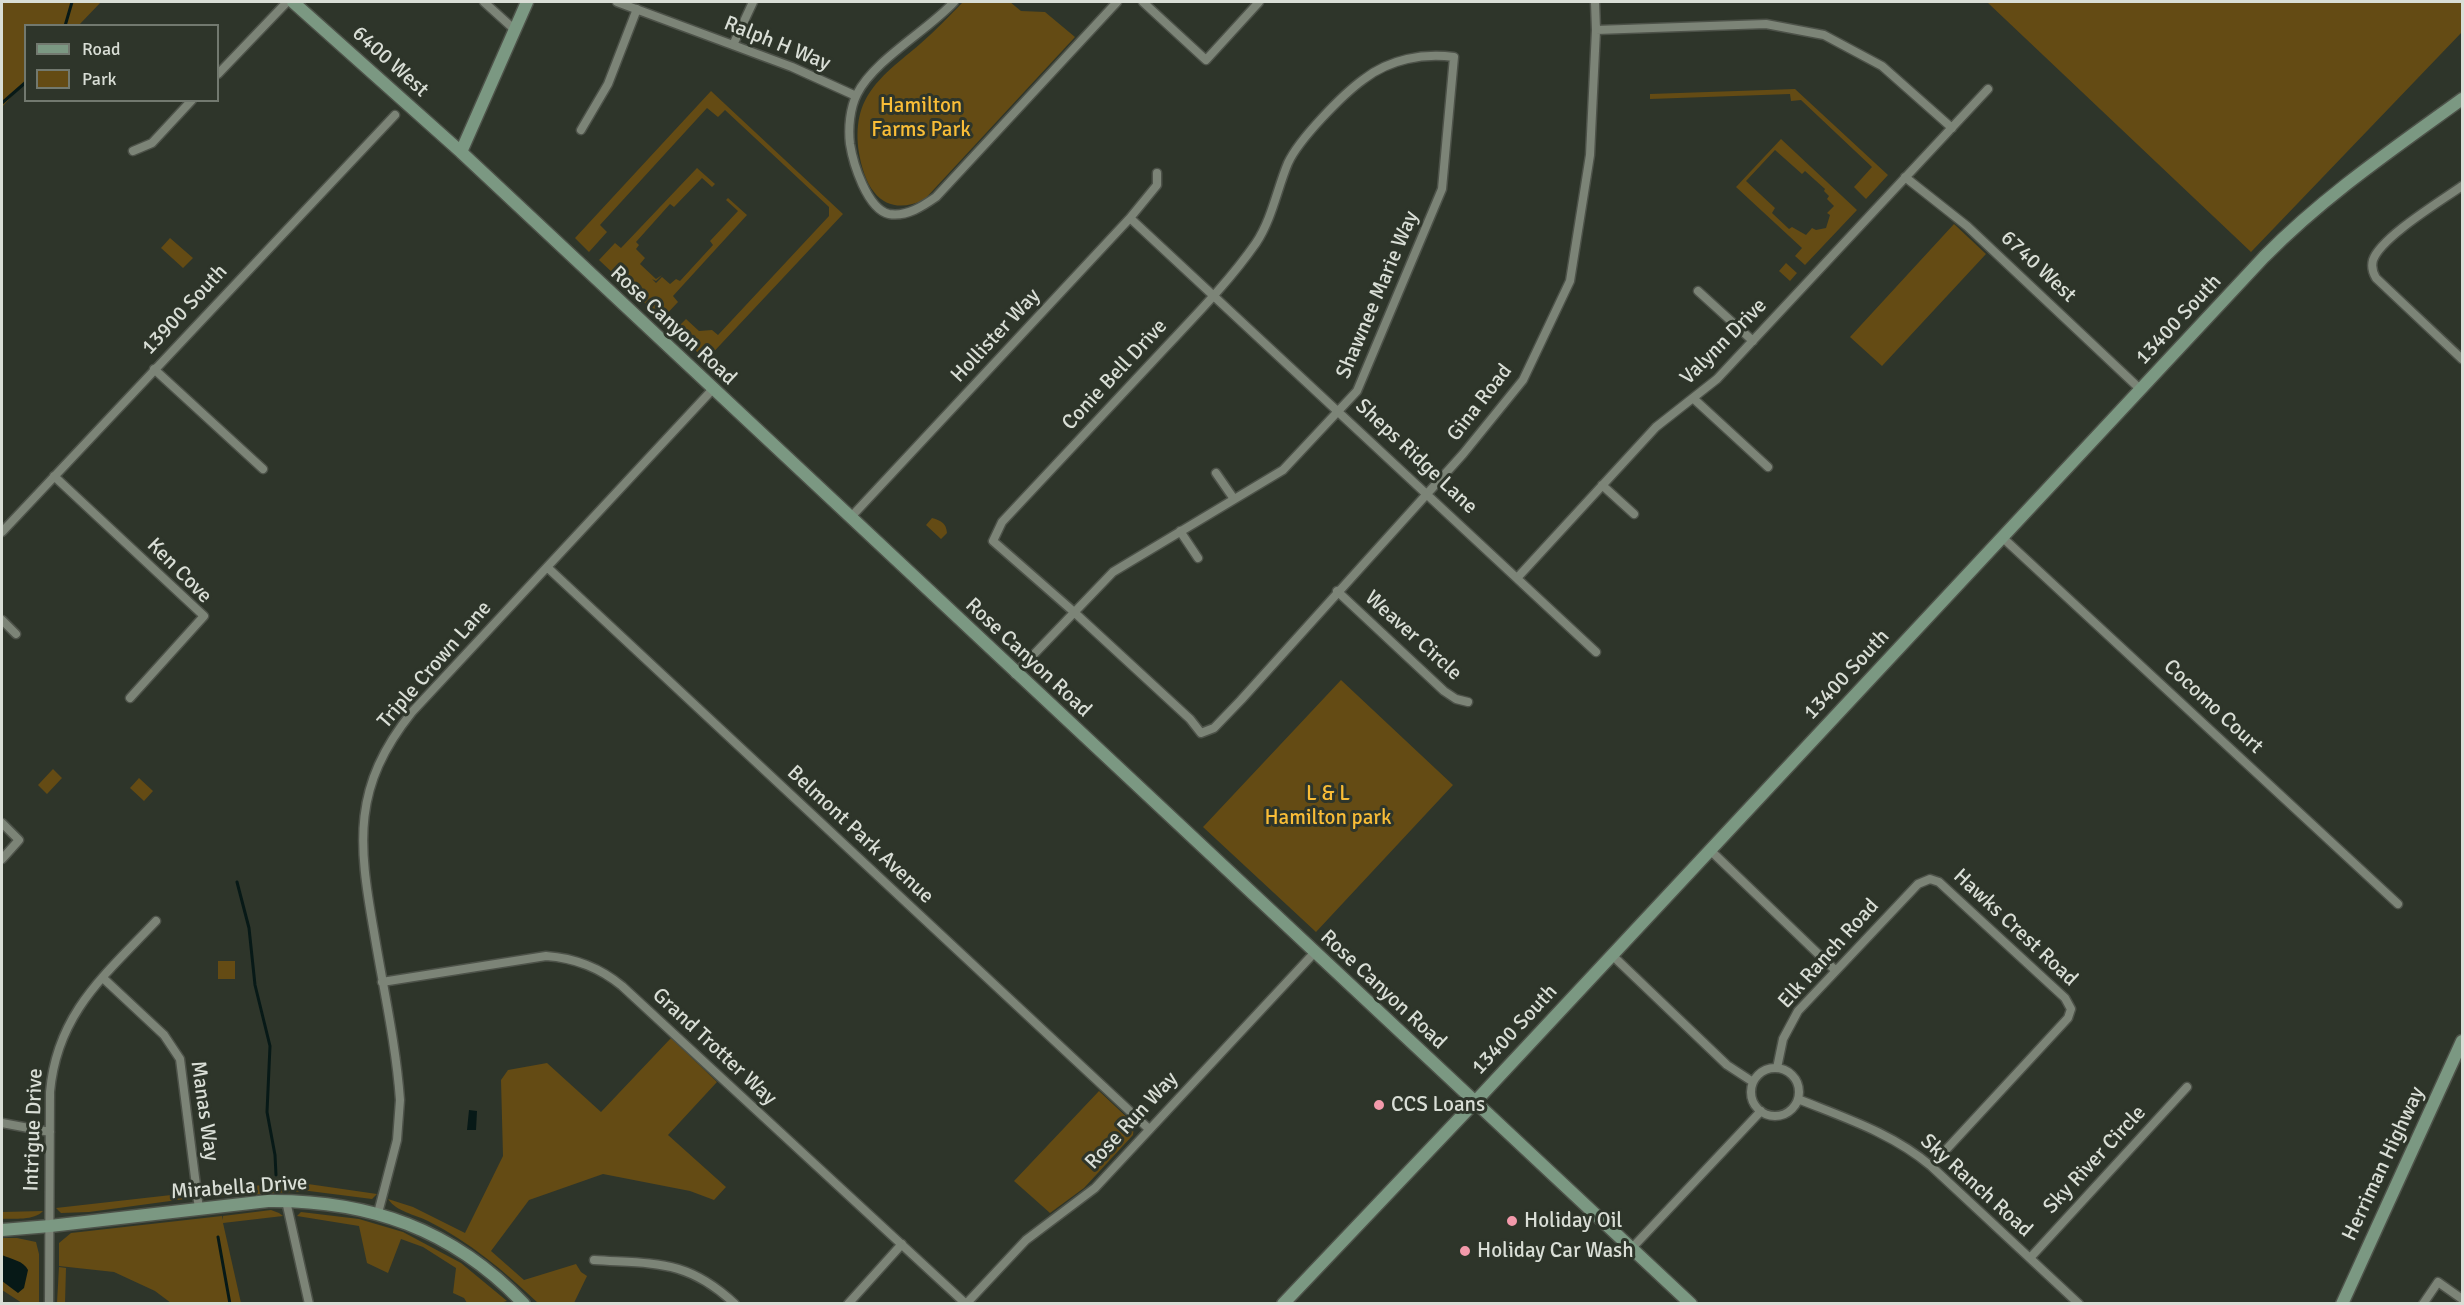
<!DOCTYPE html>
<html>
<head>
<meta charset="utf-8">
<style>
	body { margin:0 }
	#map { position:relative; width:2464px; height:1305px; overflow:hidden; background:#2e352a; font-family:Signika,sans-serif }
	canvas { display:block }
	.frame { position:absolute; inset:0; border:3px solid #d9ded6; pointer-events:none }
	.legend { position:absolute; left:24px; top:24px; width:195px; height:78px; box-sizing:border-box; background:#2e352a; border:2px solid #72796f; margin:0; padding:8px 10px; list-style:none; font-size:18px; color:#d9ded6 }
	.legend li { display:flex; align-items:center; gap:12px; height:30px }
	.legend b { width:30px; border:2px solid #72796f }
</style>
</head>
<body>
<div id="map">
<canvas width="2464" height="1305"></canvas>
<div class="frame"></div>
<ul class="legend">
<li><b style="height:8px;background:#7b9882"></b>Road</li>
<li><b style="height:16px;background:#644b14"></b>Park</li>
</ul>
</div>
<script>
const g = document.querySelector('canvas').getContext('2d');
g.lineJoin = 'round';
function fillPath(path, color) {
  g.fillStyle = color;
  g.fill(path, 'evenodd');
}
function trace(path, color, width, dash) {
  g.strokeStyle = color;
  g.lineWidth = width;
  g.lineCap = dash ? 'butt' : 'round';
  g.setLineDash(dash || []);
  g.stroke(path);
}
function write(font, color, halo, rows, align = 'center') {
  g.font = font + ' Signika,sans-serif';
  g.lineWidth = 6;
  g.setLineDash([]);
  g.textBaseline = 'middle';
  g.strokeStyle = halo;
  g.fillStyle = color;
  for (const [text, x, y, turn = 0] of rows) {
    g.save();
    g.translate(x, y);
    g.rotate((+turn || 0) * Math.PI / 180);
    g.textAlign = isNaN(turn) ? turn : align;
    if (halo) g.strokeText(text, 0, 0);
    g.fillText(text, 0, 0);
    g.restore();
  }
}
const green = new Path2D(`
	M2 2H101L79 25 26 26 25 82 2 107Z
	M963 2H1010L1021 11 1045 12 1075 37 924 200C906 208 887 209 874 192 866 183 861 165 859 153 851 96 880 78 920 44 935 31 949 16 963 2Z
	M1987 2H2462V32L2251 252Z
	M1795 89 1888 175 1866 199 1854 187 1872 167 1801 100 1791 101 1790 94 1650 99V94Z
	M711 91 843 214 706 360 674 331 686 319 699 331 712 330 718 335 829 216V207L725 110 718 117 707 108 600 225 607 232 589 252 575 238Z
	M1781 139 1857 210 1805 265 1795 256 1802 248 1736 187ZM1775 150 1802 174 1805 171 1825 189 1824 191 1829 196 1827 199 1834 206 1827 213 1830 215 1826 228 1816 230 1812 228 1806 235 1792 227 1789 229 1772 213 1775 208 1746 181Z
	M697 168 715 184 712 187 702 178 674 207 670 204 636 242 639 245 636 249 645 258 640 264 656 279 662 275 656 281 652 279 656 283 662 277 670 284 676 279 680 281 713 245 710 241 738 211 726 200 728 198 747 215 673 296 678 302 662 319 599 260 615 243 621 248Z
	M1954 224 1986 254 1882 366 1850 337Z
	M170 238 193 258 183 268 161 248Z
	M1786 263 1797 273 1790 281 1779 271Z
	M932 518C942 521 946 523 947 533L941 539 926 525Z
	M1341 680 1453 785 1316 932 1203 827Z
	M53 769 62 778 47 794 38 785Z
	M139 778 153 791 144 801 130 788Z
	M218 961H235V979H218Z
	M671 1038 717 1082 668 1135 726 1187 714 1200 690 1191 603 1174 529 1200 491 1251 524 1280 576 1264 581 1272 587 1276 574 1303H538C504 1271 470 1242 428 1221 414 1214 397 1212 388 1199L413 1207 465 1233 503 1156 501 1080 508 1070 547 1063 601 1112Z
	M1099 1091 1134 1124 1133 1135 1084 1188 1050 1213 1014 1181Z
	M308 1184 377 1194 372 1199 309 1191 210 1197 203 1192 262 1185Z
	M189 1193 185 1199 89 1212 61 1213 56 1208Z
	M271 1210 279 1213 283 1216 223 1223 241 1303H171L155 1291 114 1272 59 1266V1243L71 1233 222 1216 223 1220V1216Z
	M43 1211C34 1221 14 1218 2 1219V1212Z
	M301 1212 359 1219 403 1232 461 1263 507 1301 500 1303H467L464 1298 453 1293 456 1268 423 1247 401 1239 388 1273 367 1263 359 1226 297 1216Z
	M2 1238H17L36 1242 39 1254V1303H22L2 1290Z
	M59 1267 66 1268 65 1303H57Z`);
const water = new Path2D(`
	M469 1110 477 1111 476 1130H467Z
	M2 1255C11 1259 24 1261 28 1270L24 1288 18 1293 2 1281Z`);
const stream = new Path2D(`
	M65 26 72 2
	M2 103 26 82
	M237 882 249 928 255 985 270 1046 267 1112 275 1155 276 1175
	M218 1237 230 1304`);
const street = new Path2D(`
	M484 2 515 30
	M617 2 792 67 856 96
	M954 2C927 31 874 60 857 94 850 108 848 128 850 144 853 163 867 209 889 214 907 217 923 206 936 197L1117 2
	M1143 2 1206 60 1259 2
	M1596 30 1766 24 1824 35 1882 66 1952 128
	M733 45 753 2
	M218 74 287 2
	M581 130 608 84 637 9
	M133 151 152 143 192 100
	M1905 177 1967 226 2140 389
	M2462 186C2441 201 2381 237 2373 260 2371 267 2373 273 2376 278L2462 359
	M1130 218 1596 652
	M1698 291 1753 341
	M154 369 263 469
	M1694 399 1768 467
	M1216 473 1234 499
	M54 476 204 616 130 698
	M1602 485 1634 514
	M851 517 1130 218 1157 185V173
	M1180 531 1198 558
	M2 532 395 115
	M2002 537 2398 904
	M547 567 1149 1129
	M1518 577 1656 427 1717 379 1988 89
	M1337 591 1444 691 1456 699 1468 702
	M2 620 16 634
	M1015 674 1113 572 1283 470 1357 391 1442 189 1454 57C1423 53 1390 59 1364 79 1343 94 1299 139 1288 163 1277 189 1272 219 1256 243 1226 286 1187 324 1151 363 1102 416 1052 469 1002 522L993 541 1074 612 1190 719 1201 733 1214 728 1241 700 1463 454 1523 380 1570 281 1590 155 1596 30 1595 2
	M2 823 19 840 2 859
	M1710 850 1835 970
	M1612 955 1727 1065 1753 1082
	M103 978 164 1035 180 1059 199 1209
	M382 982 546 956C575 958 599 967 622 986L966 1304
	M1777 1068 1783 1039 1798 1011 1918 884 1930 879 1939 882 2065 998 2071 1009 2068 1018 1931 1166
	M1751 1092a24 24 0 1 1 48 0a24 24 0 1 1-48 0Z
	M1798 1099C1845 1118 1892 1133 1931 1166L2079 1304
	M2 1123 50 1132
	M286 1201 309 1304
	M378 1213 397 1140 400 1100C396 1044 383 987 374 932 358 842 352 787 412 712L712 390
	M1632 1248 1761 1111
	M2030 1258 2187 1087
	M594 1260C655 1264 687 1259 735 1304
	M49 1304 50 1092C57 1013 105 975 156 921
	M848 1304 902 1244
	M966 1304 1026 1240 1095 1188 1315 952
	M2423 1304 2438 1282 2462 1299`);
const secondary = new Path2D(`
	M293 2 461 152 1691 1304
	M461 152 527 2
	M2 1230 50 1226 268 1201C369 1200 453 1229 524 1304
	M1283 1304 1475 1102 2264 257C2324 196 2393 149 2462 99
	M2342 1304 2462 1041`);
const markers = [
	[1379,1105,6,"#f39aab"],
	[1512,1221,6,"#f39aab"],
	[1465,1251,6,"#f39aab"]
];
const streetNames = [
	["Ralph H Way",777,44,22],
	["6400 West",390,62,42],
	["6740 West",2038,267,43],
	["Shawnee Marie Way",1378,295,-67],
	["13900 South",185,310,-47],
	["13400 South",2179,320,-47],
	["Rose Canyon Road",673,326,43],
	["Hollister Way",996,336,-47],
	["Valynn Drive",1724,342,-45],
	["Conie Bell Drive",1115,375,-47],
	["Gina Road",1480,403,-52],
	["Sheps Ridge Lane",1416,457,43],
	["Ken Cove",179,571,45],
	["Weaver Circle",1413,636,42],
	["Rose Canyon Road",1028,658,43],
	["Triple Crown Lane",435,665,-49],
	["13400 South",1847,675,-47],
	["Cocomo Court",2213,707,43],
	["Belmont Park Avenue",860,835,43],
	["Hawks Crest Road",2015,928,43],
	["Elk Ranch Road",1829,954,-48],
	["Rose Canyon Road",1383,990,43],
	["13400 South",1515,1030,-47],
	["Grand Trotter Way",714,1047,43],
	["Manas Way",204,1111,82],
	["Rose Run Way",1132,1121,-47],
	["Intrigue Drive",34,1130,-88],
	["Sky River Circle",2095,1160,-47],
	["Herriman Highway",2384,1164,-65],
	["Sky Ranch Road",1976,1186,42],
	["Mirabella Drive",239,1188,-4]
];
const parkNames = [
	["Hamilton",921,106],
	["Farms Park",921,130],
	["L & L",1328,794],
	["Hamilton park",1328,818]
];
const poiNames = [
	["CCS Loans",1391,1105],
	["Holiday Oil",1524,1221],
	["Holiday Car Wash",1477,1251]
];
fillPath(green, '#644b14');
fillPath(water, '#071917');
trace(stream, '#071917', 3);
trace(street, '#4d5249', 11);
trace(secondary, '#4d5249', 15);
trace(street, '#7c8477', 8);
trace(secondary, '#7b9882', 12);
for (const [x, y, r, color] of markers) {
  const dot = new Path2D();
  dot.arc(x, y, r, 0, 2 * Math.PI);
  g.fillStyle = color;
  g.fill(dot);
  trace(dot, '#2e352a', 2);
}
write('21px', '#d9ded6', '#2e352a', streetNames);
write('21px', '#f9bd37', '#2e352a', parkNames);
write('21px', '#d9ded6', '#2e352a', poiNames, 'left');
</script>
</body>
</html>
